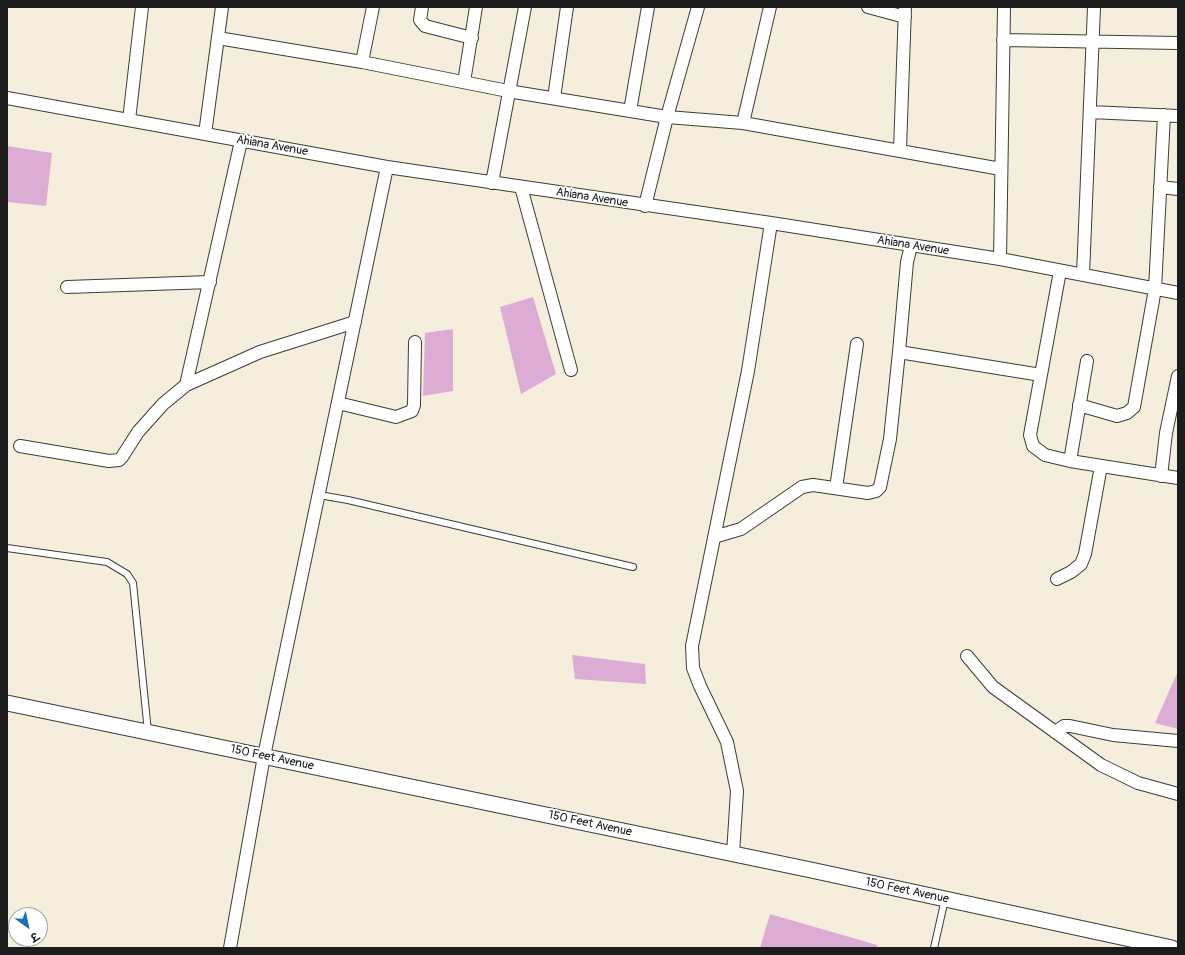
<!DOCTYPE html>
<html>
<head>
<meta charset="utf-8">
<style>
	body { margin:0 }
	#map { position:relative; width:1185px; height:955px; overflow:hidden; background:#f6eedd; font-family:Pangolin,"Playpen Sans Deva",sans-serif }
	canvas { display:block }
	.frame { position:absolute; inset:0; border:8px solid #1c1c1c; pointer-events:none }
	.north { position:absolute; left:8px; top:907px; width:40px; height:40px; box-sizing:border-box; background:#fff; border:1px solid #a4a4a4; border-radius:50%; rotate:147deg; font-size:11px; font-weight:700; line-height:16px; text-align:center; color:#1c1c1c }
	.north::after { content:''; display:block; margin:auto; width:14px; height:18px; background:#1f6fb2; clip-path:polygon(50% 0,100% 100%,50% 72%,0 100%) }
</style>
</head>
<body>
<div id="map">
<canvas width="1185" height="955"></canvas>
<div class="frame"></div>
<div class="north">उ</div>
</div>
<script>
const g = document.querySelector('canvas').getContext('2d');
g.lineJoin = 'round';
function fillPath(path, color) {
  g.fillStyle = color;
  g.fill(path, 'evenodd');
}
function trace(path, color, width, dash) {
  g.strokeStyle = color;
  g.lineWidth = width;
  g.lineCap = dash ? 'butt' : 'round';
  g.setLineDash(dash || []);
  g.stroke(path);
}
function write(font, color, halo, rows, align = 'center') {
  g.font = font + ' Pangolin,sans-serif';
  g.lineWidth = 3.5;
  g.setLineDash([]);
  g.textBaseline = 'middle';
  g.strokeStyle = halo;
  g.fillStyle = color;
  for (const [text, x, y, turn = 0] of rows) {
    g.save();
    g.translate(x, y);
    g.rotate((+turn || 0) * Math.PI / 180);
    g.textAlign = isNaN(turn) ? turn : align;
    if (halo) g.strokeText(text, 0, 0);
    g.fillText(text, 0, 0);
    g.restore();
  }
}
const building = new Path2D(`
	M7 146 52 153 46 206 7 202Z
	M533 297 556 374 521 394 500 307Z
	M453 329V391L423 396 425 333Z
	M572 655 645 664 646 684 575 679Z
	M1178 671V729L1155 723Z
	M770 914 877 945V948H760Z`);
const service = new Path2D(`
	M319 495 348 500 633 567
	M7 548 107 562 127 574 133 583 148 732
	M934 948 945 899`);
const minor = new Path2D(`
	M373 7 362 62 508 91 667 117 743 123 1001 169
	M422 7 420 20 425 26 472 38
	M868 7 905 17
	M218 38 362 62
	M1003 40 1178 43
	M464 82 476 7
	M7 98 387 167 771 223 1000 259 1178 293
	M554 98 567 7
	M630 111 648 7
	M1090 112 1178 116
	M129 120 142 7
	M743 123 770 7
	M205 134 222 7
	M900 150 905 7
	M492 183 525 7
	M521 187 571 370
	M1160 187 1178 189
	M645 206 667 117 698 7
	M1000 259 1004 7
	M1060 271 1030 435 1033 446 1045 455 1070 461 1178 478
	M1083 275 1094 7
	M67 287 210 282
	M899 352 1041 375
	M186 385 241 141
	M338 403 396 417 412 411 414 405 415 342
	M1079 405 1117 416 1127 413 1134 407 1155 289 1164 115
	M20 446 109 461 119 460 122 457 138 432 163 404 186 385 260 352 355 322
	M1070 461 1087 361
	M1161 476 1166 433 1178 376
	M836 488 857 344
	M714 537 741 529 802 487 813 485 868 493 876 491 880 487 890 439 899 352 907 262 911 246
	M1057 579 1071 572 1081 564 1085 554 1101 466
	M967 656 993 687 1101 765 1138 783 1178 794
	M1055 732 1064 726H1070L1113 735 1178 741
	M733 854 737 791 727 742 700 686 693 668 692 646 748 371 771 223
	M230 948 264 756 387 167`);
const tertiary = new Path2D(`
	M7 703 811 870 1172 948`);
const streetNames = [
	["Ahiana Avenue",272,146,10],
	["Ahiana Avenue",592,198,9],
	["Ahiana Avenue",913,246,9],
	["150 Feet Avenue",272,758,12],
	["150 Feet Avenue",590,824,12],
	["150 Feet Avenue",907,891,12]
];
fillPath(building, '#ddacd5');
trace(service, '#3d3c39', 8);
trace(minor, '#3d3c39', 14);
trace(tertiary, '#3d3c39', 17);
trace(service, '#fff', 6);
trace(minor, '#fff', 12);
trace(tertiary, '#fff', 15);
write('12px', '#1c1c1c', '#fff', streetNames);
</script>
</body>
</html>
